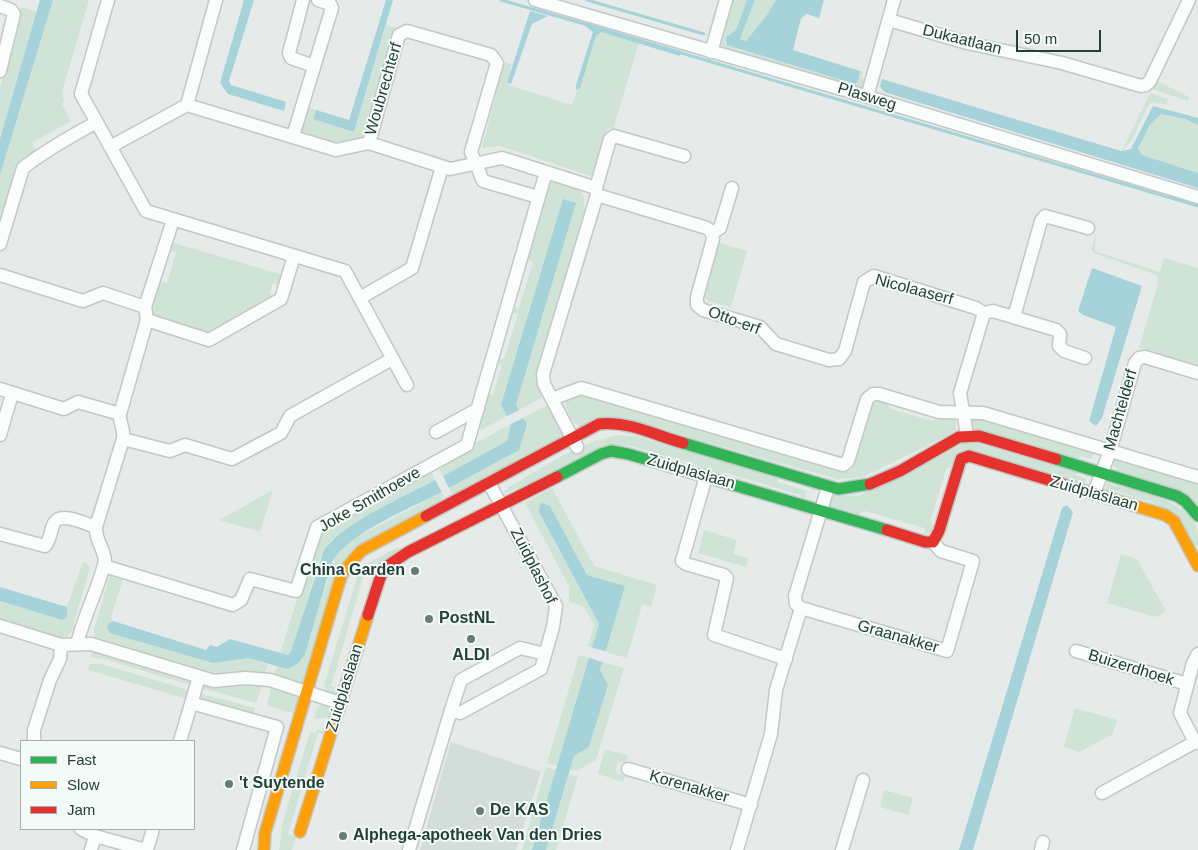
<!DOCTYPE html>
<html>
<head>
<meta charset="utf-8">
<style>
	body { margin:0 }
	#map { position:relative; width:1198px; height:850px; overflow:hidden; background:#e6ebe9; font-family:Arial,sans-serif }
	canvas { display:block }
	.legend { position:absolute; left:20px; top:740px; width:175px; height:90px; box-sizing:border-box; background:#f4faf7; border:1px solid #a0b0ab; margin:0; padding:6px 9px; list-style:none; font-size:15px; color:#224038 }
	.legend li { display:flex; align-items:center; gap:10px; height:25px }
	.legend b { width:25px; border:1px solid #a0b0ab }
	.scale { position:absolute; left:1016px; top:30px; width:85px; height:22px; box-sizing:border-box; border:2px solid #224038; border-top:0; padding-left:6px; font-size:15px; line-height:18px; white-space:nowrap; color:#224038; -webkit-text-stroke:4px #f4faf7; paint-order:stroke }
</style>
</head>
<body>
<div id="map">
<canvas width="1198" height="850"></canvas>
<ul class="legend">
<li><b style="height:6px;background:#30b455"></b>Fast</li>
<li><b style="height:6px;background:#ff9f0a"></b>Slow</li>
<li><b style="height:6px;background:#e5322d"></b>Jam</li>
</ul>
<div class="scale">50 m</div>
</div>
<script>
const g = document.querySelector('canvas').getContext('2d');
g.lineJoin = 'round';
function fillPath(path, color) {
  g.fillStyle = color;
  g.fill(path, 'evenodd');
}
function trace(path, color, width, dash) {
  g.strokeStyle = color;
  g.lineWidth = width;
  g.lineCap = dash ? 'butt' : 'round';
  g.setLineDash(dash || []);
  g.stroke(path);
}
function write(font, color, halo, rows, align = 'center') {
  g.font = font + ' Arial,sans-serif';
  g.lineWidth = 4;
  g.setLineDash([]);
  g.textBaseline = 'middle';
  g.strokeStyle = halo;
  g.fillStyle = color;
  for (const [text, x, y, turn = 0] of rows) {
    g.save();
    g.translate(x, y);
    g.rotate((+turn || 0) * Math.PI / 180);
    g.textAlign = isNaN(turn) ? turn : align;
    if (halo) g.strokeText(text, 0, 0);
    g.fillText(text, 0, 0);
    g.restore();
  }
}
const built = new Path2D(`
	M451 742 541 772 516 850H420Z`);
const green = new Path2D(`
	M53 0H89L62 92 64 100 62 104 71 121 32 143 36 150 0 231V175Z
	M730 0H747L736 30 726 37 858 81 860 71 863 72 861 78 865 80 864 85 859 89 723 48C715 35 726 13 730 0Z
	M755 0H776L767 15 746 41 740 39Z
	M21 7 37 12 0 139V88Z
	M386 25 395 28 363 139 341 143 299 132 307 106 316 110 313 119 354 132Z
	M601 32 639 43 613 129 608 128 593 177 500 146 482 148 504 62 512 64 507 83 508 85 572 105 596 36Z
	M1155 80 1189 97 1188 101 1151 89Z
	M1150 93 1168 99 1167 105 1154 102 1149 104 1132 140 1121 152Z
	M1161 114 1185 119 1198 125V173L1142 155 1139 152C1136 138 1150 122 1161 114Z
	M551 181C568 185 588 186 584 208L587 209 539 370 545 396 519 410 516 405 576 203 501 405 507 416 482 430 475 426 485 393 493 395 502 365 494 362 495 357 504 359 518 314 509 311 511 306 519 308 533 262 525 259 528 248 531 249 533 244 530 242 547 183Z
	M1096 233 1095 251 1160 272 1164 258 1198 268V367L1139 348 1158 283 1157 275 1094 253 1091 249Z
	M170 242 284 275 281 285 273 283 270 294 278 297 209 334 154 318 149 310 158 281 167 283 176 252 167 250Z
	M717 242 747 251 731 307 708 301 703 295Z
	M584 394 847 471 851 469 875 397 887 402 890 409 933 421 944 416 956 418V430L949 435 871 473 860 478 837 479 681 435 582 428C572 423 564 410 566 399Z
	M549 404 563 435 454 497 449 488 512 454 527 424 523 418Z
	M972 417 988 418 991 423 1058 443 1064 440 1095 450 1092 459 1080 456 1079 459 971 427 969 420Z
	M511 424 507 441 443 476 438 467 462 450Z
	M620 435 639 437 779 478 778 482 807 491 804 501 800 495 723 472 718 475 693 464 627 445 503 494 509 487C543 468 581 440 620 435Z
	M975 443 1076 472V475L1086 479 1084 486 967 452 946 470 931 519 935 532 921 535 926 532 924 528 865 511 854 516 829 508 827 500 832 495 859 496 963 444Z
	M1114 456 1198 480V504L1118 471 1112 463Z
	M430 470 435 480 346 529 331 541 323 553 317 568 291 651 287 655 280 654 317 535 328 526 334 527 352 517 354 511 357 510 363 511 390 496 391 491 422 479 424 474Z
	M1107 483C1135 492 1187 498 1197 529 1198 534 1198 543 1198 548L1156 504 1116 491 1110 494 1105 490Z
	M552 488 594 566 657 585 651 607 642 605 627 658 605 652 624 586 587 575 550 506 539 513 599 624 592 648 588 646 594 625 584 607 569 602V586L525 503Z
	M273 490 260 532 219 520Z
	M442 492 444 498 364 545 303 682 298 683 274 676 277 666 287 669 302 660 336 554 350 541Z
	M704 530 737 540 733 554 749 558 746 567 698 553Z
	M398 547 399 549 376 575 365 571 331 686 340 689 338 693 330 696 324 686 358 574 367 564Z
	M1121 554 1137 559 1166 611 1156 617 1107 603Z
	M83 562 88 564 90 568 73 625 77 626 67 637H55L0 622V601L62 620Z
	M110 575 123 579 111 617 113 621 108 624 107 627 213 663 248 658 268 665 265 673H210L95 640 94 630Z
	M92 650 188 679 190 685 100 658H91Z
	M579 655 589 658 557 766 547 763Z
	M602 662 624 668 596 760 580 769 579 771 570 770 574 756 589 747 608 685 600 670Z
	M90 664H101L189 690 187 699 88 670Z
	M207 683H263L256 703 200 688Z
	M271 686 294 693 298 697 297 714 267 706Z
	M198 693 255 708 253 715 196 698Z
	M321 705H330L332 709 331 718 314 719 317 709Z
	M1075 708 1117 720 1113 734 1080 752 1064 747Z
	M317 729 327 732 326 735 318 733 288 834 296 837 292 850H279L283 821 310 732 316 733Z
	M605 749 628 756 626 763 618 762 616 770 617 773 625 776 623 782 598 774Z
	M546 767 556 770 532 850H522Z
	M569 774 578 776 556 850H546Z
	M884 790 913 798 908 815 880 807Z`);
const water = new Path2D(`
	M40 0H53L0 175V139Z
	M244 0H254L229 81 231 85 286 102 284 111 228 94 220 83Z
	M386 0H393L354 132 313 119 316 110 349 120Z
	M747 0H755L740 39 746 41 767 15 776 0H824L819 18 807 14 801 18 793 50 860 71 858 81 855 84 727 45 726 37 736 30Z
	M530 11 548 16 532 24 511 84 507 83Z
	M587 23 681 51 680 56 601 32 596 36 580 88 576 90V85L593 32 585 26Z
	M882 79 1121 151 1131 149 1153 106 1198 118V125L1185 119 1161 114 1149 126 1138 148 1142 155 1198 173V188L884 92 880 86Z
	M563 199 576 203 516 405 519 410 507 416 501 405Z
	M1092 268 1142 286 1102 418 1096 426 1089 421 1116 327 1083 315 1078 311Z
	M523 418 527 424 519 450 449 488 443 476 507 441 511 424Z
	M435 480 442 492C411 508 348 533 332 562L305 654C301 662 295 666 287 669L248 658 213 663 110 633 107 627 108 624 113 621 206 650 210 645 217 647 230 639 288 655 291 651 323 553C338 524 405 497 435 480Z
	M543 503 550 506 587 575 625 586 600 670 608 685 589 747 574 756 546 850H532L599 624 539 512 540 504Z
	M1067 505 1073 512 973 850H959L1062 508Z
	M0 587 67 607V617L62 620 0 601Z`);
const pier = new Path2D(`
	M590 647 608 652 605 663 587 657Z`);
const stream = new Path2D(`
	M501 0 588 25
	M587 0 704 34
	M678 52 1198 206`);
const street = new Path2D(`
	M108 0 81 94 146 211 345 271 407 385
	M216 0 187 105 336 150 369 143 450 169 502 158 596 188 597 195 543 374 544 384 577 447
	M303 0 289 53 291 58 314 66
	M535 0 855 93 1198 197
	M0 6 11 10 14 14 0 71
	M889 20 967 43 1062 63 1141 86 1146 85 1150 81 1189 0
	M711 52 726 0
	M867 97 894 0
	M293 136 332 8 330 4 318 0
	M369 143 399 35 407 31 491 55 497 63 471 152 483 181 538 197
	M110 147 187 105
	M596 188 610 139 614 136 684 156
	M597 195 707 228 712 233 713 239 697 297V305L703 310 760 327 776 344 829 360 839 359 845 351 864 282 874 276 976 308 984 313 993 311 1056 330 1060 334 1059 346 1064 351 1085 358
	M173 220 145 307 147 320 209 340 281 299 294 256
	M712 233 720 228 732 188
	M0 244 23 168C46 150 71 136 97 122
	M0 275 83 301 103 293 145 307
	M360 298 412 268 442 167
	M1014 317 1041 221 1045 216 1088 228
	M0 389 64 409 78 402 120 414
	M552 399 581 388 843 465 848 461 867 399 873 394H879L939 412 983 413 1198 477
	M436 432 478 409
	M0 435 12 394
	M967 435 960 393 984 313
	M123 439 170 451 185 445 232 459 281 433 290 416 392 359
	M706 476 682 561 686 564 724 575 727 578 714 635 786 659
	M1094 493 1110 451 1135 363 1139 358 1145 357 1198 373
	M0 534 45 546C51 539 50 531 54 523 61 511 86 524 96 527
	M104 566 233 605 241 600 250 579 296 591 317 527 467 445 546 172
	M801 608 947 651 973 561 941 551 933 542
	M0 626 61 645 91 644 214 681 245 678 270 680 340 703
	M77 644C84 615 98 590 105 561 104 548 95 540 96 527L123 439C125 430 119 423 120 414L147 320
	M1076 651 1187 684
	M1198 654 1193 663 1180 713 1195 742 1198 743
	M191 703 277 727 243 850
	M451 710 461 680 520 648 545 654
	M34 741V730L50 680 60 659 61 645
	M180 741 199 677
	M0 753 21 759
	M628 769 751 805
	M1102 793 1195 742
	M81 829 95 836
	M91 850 95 836 146 850
	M147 850 153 829
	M409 850 451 710 460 713 541 669 553 627 556 606 489 483
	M737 850 771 734 776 690 801 608 796 604 795 596 828 487
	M842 850 863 780
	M1041 850 1043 842`);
const fast = new Path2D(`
	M683 443 838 489 870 484
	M1056 459 1177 496 1185 501 1198 516
	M557 477 601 454 611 451 628 454 887 530`);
const slow = new Path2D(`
	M1115 500 1165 515 1174 521 1198 566
	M300 832 368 615
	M264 850 265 833 342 573 361 551 426 516`);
const jam = new Path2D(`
	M870 484 900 471 959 437 979 436 1056 459
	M426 516 599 424C630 421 654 435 683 443
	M887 530 925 542H933L939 531 961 459 969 456 1115 500
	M368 615 383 569 408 552 557 477`);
const markers = [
	[415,571,5,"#677c76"],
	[429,619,5,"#677c76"],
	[471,639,5,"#677c76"],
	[229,784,5,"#677c76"],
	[480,811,5,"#677c76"],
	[343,836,5,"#677c76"]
];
const streetNames = [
	["Dukaatlaan",962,40,14],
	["Woubrechterf",384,89,-74],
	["Plasweg",867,97,17],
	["Nicolaaserf",914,290,15],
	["Otto-erf",734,321,20],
	["Machtelderf",1121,410,-74],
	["Zuidplaslaan",691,472,16],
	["Zuidplaslaan",1094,494,16],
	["Joke Smithoeve",370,500,-30],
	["Zuidplashof",533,566,63],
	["Graanakker",898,637,16],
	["Buizerdhoek",1131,668,17],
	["Zuidplaslaan",345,688,-73],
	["Korenakker",689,787,16]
];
const poiNames = [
	["China Garden",405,571,"right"],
	["PostNL",439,619],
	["ALDI",471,656,"center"],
	["'t Suytende",239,784],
	["De KAS",490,811],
	["Alphega-apotheek Van den Dries",353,836]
];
fillPath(built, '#d3ddd9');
fillPath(green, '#cfe4d6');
fillPath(water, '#a6d2da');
fillPath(pier, '#e6ebe9');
trace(stream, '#a6d2da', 3);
trace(street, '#c3c8c6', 15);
trace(fast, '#c1c9c6', 14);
trace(slow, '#c1c9c6', 14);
trace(jam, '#c1c9c6', 14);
trace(street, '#fbfcfc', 12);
trace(fast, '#30b455', 11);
trace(slow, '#ff9f0a', 11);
trace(jam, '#e5322d', 11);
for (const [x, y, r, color] of markers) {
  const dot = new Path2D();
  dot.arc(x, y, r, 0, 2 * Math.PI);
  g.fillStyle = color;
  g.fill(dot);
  trace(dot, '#f4faf7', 2);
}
write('16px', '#224038', '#f4faf7', streetNames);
write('bold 16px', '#224038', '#f4faf7', poiNames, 'left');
</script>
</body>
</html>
